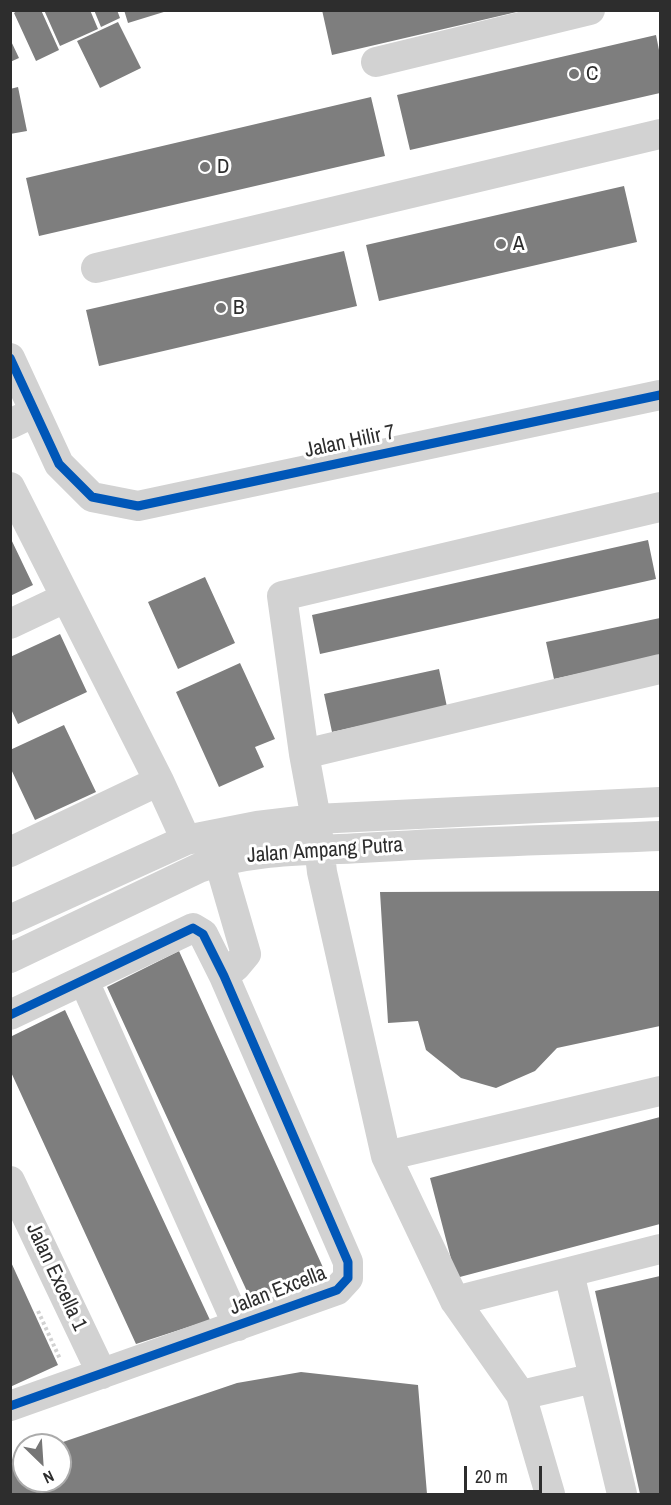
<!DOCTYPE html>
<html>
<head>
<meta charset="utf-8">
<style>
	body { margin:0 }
	#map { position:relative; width:671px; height:1505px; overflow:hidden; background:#fff; font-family:"Archivo Narrow",sans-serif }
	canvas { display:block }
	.frame { position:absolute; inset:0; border:12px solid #2d2d2d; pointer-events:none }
	.north { position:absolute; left:12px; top:1433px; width:60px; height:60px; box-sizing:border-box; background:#fff; border:2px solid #ababab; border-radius:50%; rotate:155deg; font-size:16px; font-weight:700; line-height:24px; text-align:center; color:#2d2d2d }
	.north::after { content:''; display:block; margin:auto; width:21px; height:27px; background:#767676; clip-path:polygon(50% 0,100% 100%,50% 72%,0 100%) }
	.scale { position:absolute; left:464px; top:1466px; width:78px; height:27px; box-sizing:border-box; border:3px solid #2d2d2d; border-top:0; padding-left:8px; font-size:18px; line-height:21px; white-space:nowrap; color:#2d2d2d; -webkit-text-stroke:4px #fff; paint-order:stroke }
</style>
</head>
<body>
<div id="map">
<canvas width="671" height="1505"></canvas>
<div class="frame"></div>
<div class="north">N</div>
<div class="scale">20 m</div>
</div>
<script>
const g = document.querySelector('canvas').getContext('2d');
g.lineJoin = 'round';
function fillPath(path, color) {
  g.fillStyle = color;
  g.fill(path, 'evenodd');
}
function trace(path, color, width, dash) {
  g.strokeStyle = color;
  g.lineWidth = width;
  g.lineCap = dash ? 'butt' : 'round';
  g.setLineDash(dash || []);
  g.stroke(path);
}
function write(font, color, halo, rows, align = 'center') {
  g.font = font + ' "Archivo Narrow",sans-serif';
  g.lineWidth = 6;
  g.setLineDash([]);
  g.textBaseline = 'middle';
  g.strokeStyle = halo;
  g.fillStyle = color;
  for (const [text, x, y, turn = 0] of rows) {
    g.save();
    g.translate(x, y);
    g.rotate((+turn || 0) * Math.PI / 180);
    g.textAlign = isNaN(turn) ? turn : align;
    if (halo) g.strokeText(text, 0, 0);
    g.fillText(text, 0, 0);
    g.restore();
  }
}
const building = new Path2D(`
	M18 10H41L59 50 36 61 14 13Z
	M44 10H90L98 29 60 46Z
	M94 10H117L120 18 101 27Z
	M124 10H167V11L128 23Z
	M322 10H521V11L332 55Z
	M118 22 141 68 100 88 77 41Z
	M656 35 660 55V93L410 150 397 95Z
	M10 39 19 58 10 62Z
	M18 87 27 131 10 134V89Z
	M371 97 385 156 39 236 26 178Z
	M624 186 637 242 379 301 366 245Z
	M344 251 357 306 99 366 86 310Z
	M10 537 33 585 10 596Z
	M648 540 656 579 320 654 312 615Z
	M205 577 235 643 178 669 148 602Z
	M660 618V656L554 679 546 642Z
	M60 634 87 692 18 724 10 707V657Z
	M240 663 275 739 255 747 264 767 219 787 176 692Z
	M439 669 447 707 332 732 324 694Z
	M64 725 96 792 35 820 10 767V750Z
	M660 891V1026L557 1048 535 1071 496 1088 461 1078 426 1050 418 1021 388 1023 380 892Z
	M179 951 326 1274 251 1300 107 987Z
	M65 1010 210 1320 136 1344 10 1070V1037Z
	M660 1117V1224L456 1278 430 1178Z
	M10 1260 58 1365 10 1387Z
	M660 1276V1494H640L595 1291Z
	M301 1372 418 1385 427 1494H10V1460L24 1456V1481H60V1443L237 1383Z`);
const path = new Path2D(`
	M38 1311 60 1359`);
const minor = new Path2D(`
	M376 62 590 10
	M96 268 660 134
	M10 358 59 464 92 497 138 506 660 395
	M10 424 35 412
	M10 487 159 781 186 840
	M10 624 65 598
	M304 754 660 669
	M10 852 159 781
	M219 861 246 954 236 966 224 976
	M10 920 186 840 257 826 316 819 660 802
	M10 958 199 868C250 849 307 851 361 848 461 842 561 840 660 836
	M84 981 238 1326
	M10 1015 193 928 203 934 224 976 348 1262V1278L337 1290 10 1406
	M386 1156 660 1091
	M10 1181 102 1374
	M569 1273 622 1494
	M455 1301 660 1249
	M521 1395 594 1378
	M550 1494 521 1395 455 1301 386 1156 322 872 316 819 304 754 282 596 660 507`);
const cycleway = new Path2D(`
	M10 358 59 464 92 497 138 506 660 395
	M10 1015 193 928 203 934 224 976 348 1262V1278L337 1290 10 1406`);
const markers = [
	[574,74,6,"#767676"],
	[205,167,6,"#767676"],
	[501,244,6,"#767676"],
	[221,308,6,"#767676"]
];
const poiNames = [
	["C",586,74],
	["D",217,167],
	["A",513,244],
	["B",233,308]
];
const streetNames = [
	["Jalan Hilir 7",350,442,-12],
	["Jalan Ampang Putra",325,851,-4],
	["Jalan Excella 1",56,1277,65],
	["Jalan Excella",278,1291,-21]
];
fillPath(building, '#7e7e7e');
trace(path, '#d2d2d2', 4, [3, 3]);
trace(minor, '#d2d2d2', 30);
trace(cycleway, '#0057b8', 9);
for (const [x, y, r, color] of markers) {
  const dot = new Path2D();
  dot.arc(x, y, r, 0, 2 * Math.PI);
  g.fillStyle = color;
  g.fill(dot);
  trace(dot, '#fff', 2);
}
write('21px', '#2d2d2d', '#fff', poiNames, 'left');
write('21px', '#2d2d2d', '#fff', streetNames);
</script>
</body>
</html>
